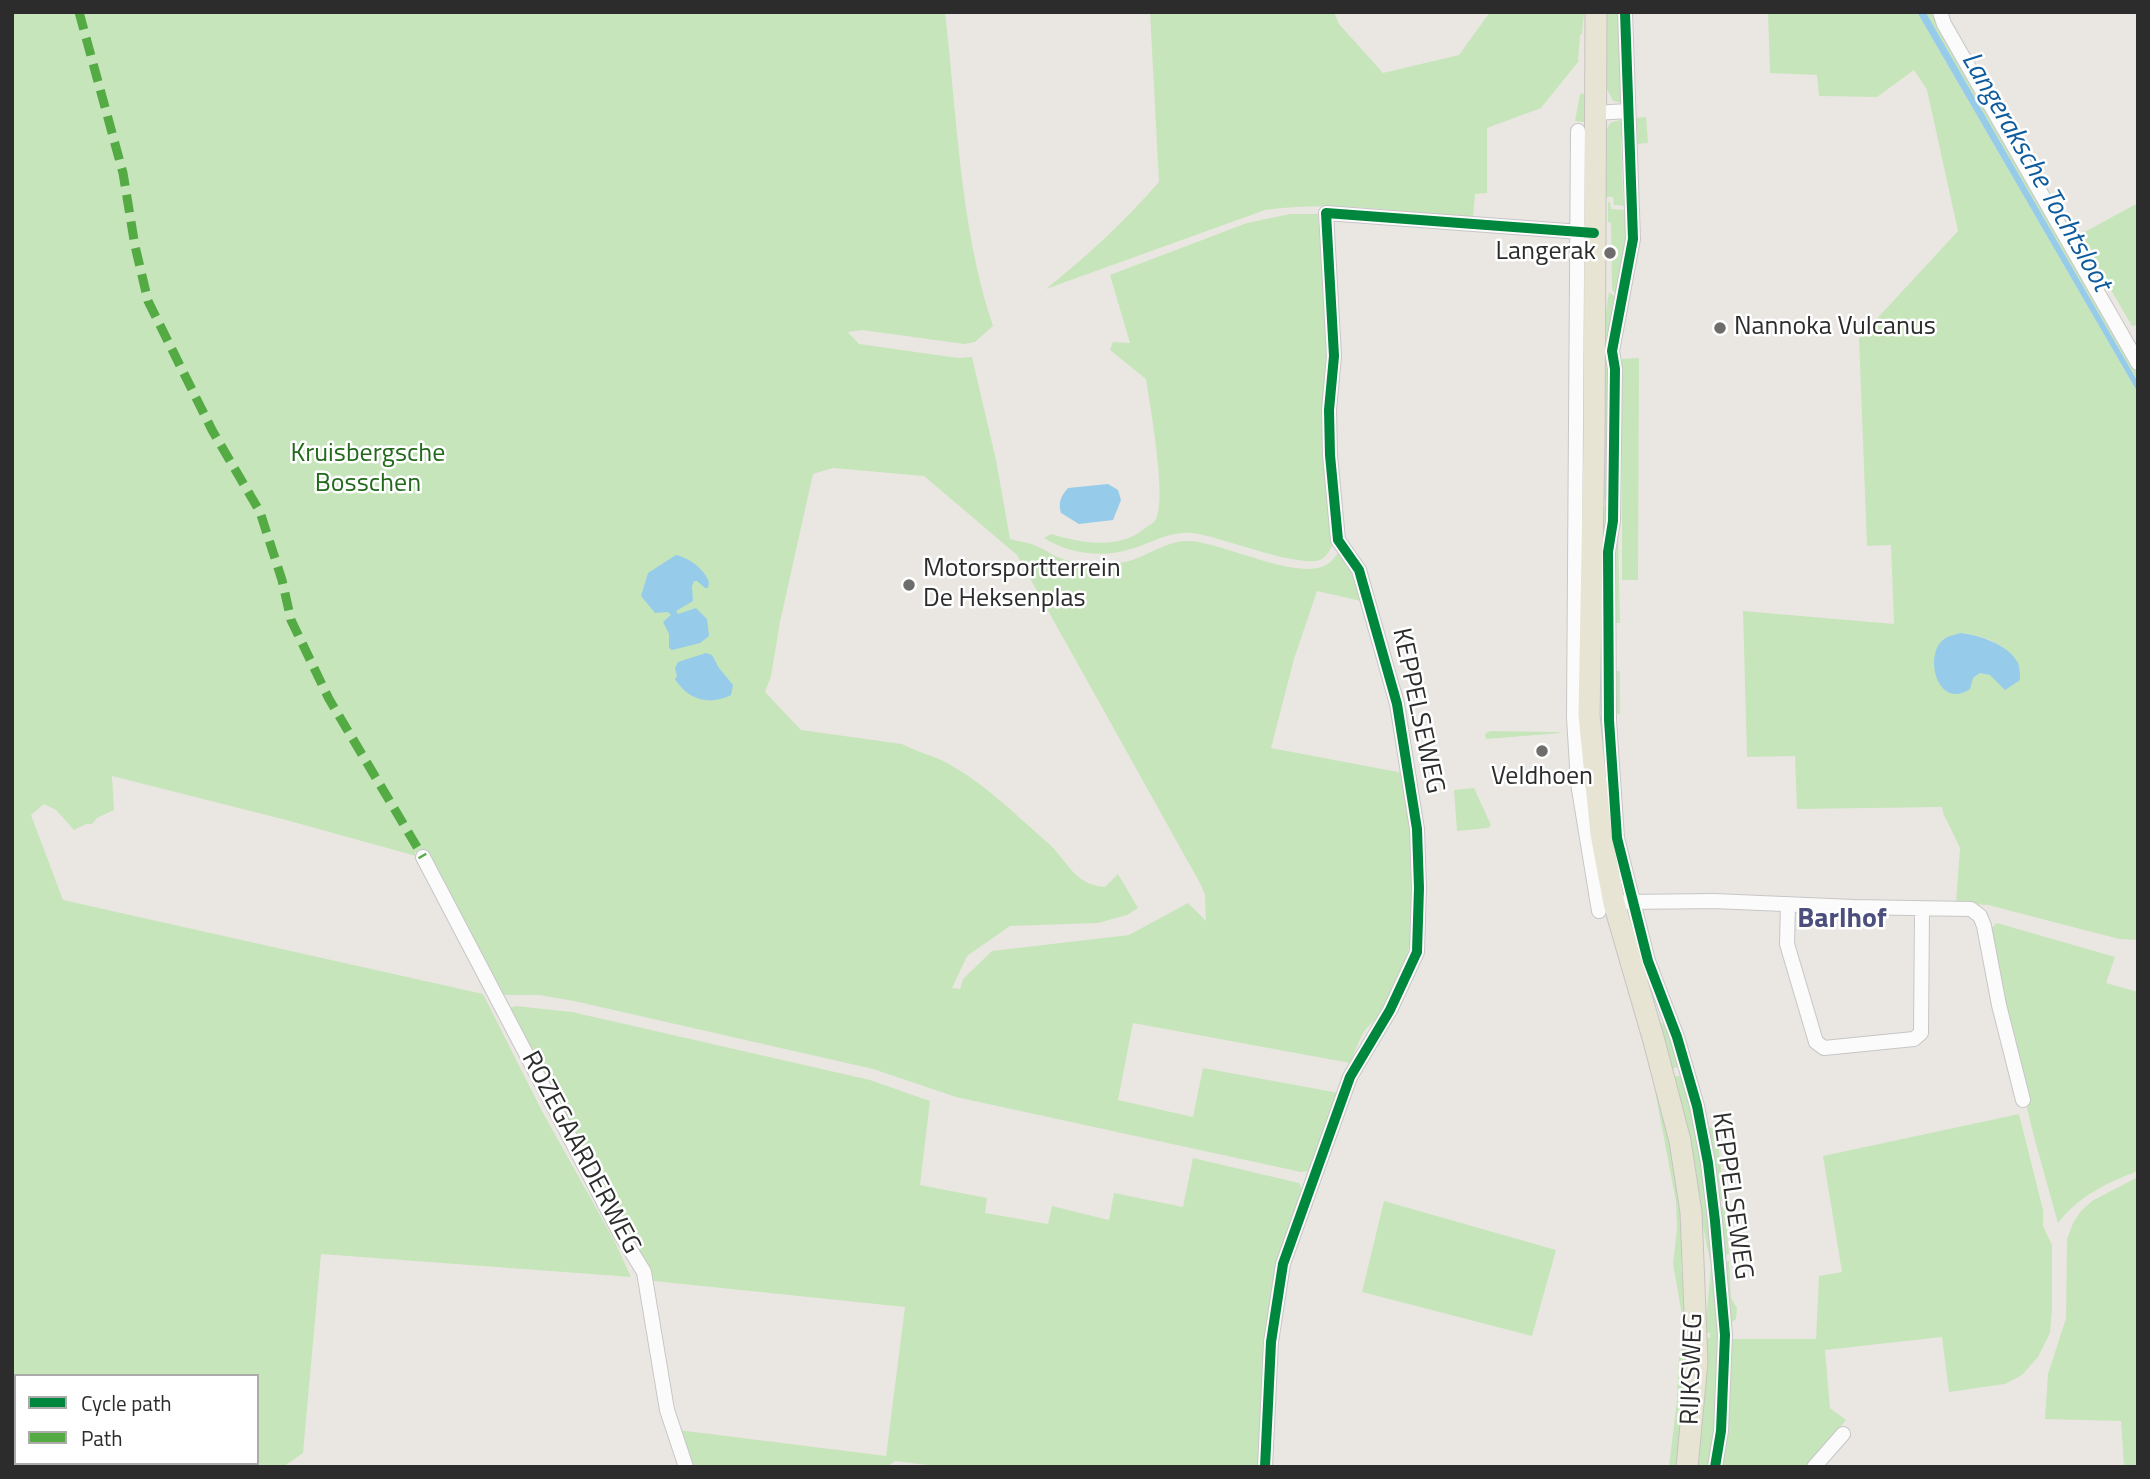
<!DOCTYPE html>
<html>
<head>
<meta charset="utf-8">
<style>
	body { margin:0 }
	#map { position:relative; width:2150px; height:1479px; overflow:hidden; background:#eae7e2; font-family:"Titillium Web",sans-serif }
	canvas { display:block }
	.frame { position:absolute; inset:0; border:14px solid #2c2c2c; pointer-events:none }
	.legend { position:absolute; left:14px; top:1374px; width:245px; height:91px; box-sizing:border-box; background:#fff; border:2px solid #ababab; margin:0; padding:9px 12px; list-style:none; font-size:21px; color:#2c2c2c }
	.legend li { display:flex; align-items:center; gap:14px; height:35px }
	.legend b { width:35px; border:2px solid #ababab }
</style>
</head>
<body>
<div id="map">
<canvas width="2150" height="1479"></canvas>
<div class="frame"></div>
<ul class="legend">
<li><b style="height:9px;background:#00873e"></b>Cycle path</li>
<li><b style="height:9px;background:#54ab44"></b>Path</li>
</ul>
</div>
<script>
const g = document.querySelector('canvas').getContext('2d');
g.lineJoin = 'round';
function fillPath(path, color) {
  g.fillStyle = color;
  g.fill(path, 'evenodd');
}
function trace(path, color, width, dash) {
  g.strokeStyle = color;
  g.lineWidth = width;
  g.lineCap = dash ? 'butt' : 'round';
  g.setLineDash(dash || []);
  g.stroke(path);
}
function write(font, color, halo, rows, align = 'center') {
  g.font = font + ' "Titillium Web",sans-serif';
  g.lineWidth = 5;
  g.setLineDash([]);
  g.textBaseline = 'middle';
  g.strokeStyle = halo;
  g.fillStyle = color;
  for (const [text, x, y, turn = 0] of rows) {
    g.save();
    g.translate(x, y);
    g.rotate((+turn || 0) * Math.PI / 180);
    g.textAlign = isNaN(turn) ? turn : align;
    if (halo) g.strokeText(text, 0, 0);
    g.fillText(text, 0, 0);
    g.restore();
  }
}
const green = new Path2D(`
	M12 12H945C957 115 960 228 993 326L975 342 964 344 862 330 848 332 859 344 958 358 972 357 996 460 1010 539C1019 542 1029 542 1036 546 1045 549 1051 555 1060 558 1077 565 1101 565 1119 563 1144 560 1164 540 1190 541 1224 543 1297 581 1326 565 1332 562 1336 555 1341 550L1355 570 1365 602 1317 591 1294 659 1271 748 1403 773C1416 856 1429 927 1387 1005 1382 1015 1373 1021 1366 1029 1359 1038 1355 1053 1350 1063L1133 1023 1118 1100 1193 1117 1203 1068 1339 1093 1309 1171 1301 1172 956 1097 873 1069 574 1001 539 995H500L430 860 432 856 415 852 416 856 286 820 112 776 114 810 97 818 92 824H86L74 830 56 810 44 804 31 815 63 900 483 994 543 1113 614 1240 631 1277 321 1254 303 1453 283 1467H12ZM833 468 924 476 1017 555 1201 885 1205 895 1206 921 1188 903 1129 935 992 951 963 979 960 989 952 988 967 956 1010 926 1098 923 1127 915 1138 908 1118 874 1105 887C1074 885 1068 861 1048 843 1017 816 979 778 941 760 928 754 915 751 902 744L801 730 765 692 771 676 780 622 813 474ZM16 1376H257V1463H16Z
	M1150 12H1334L1339 24 1383 73 1459 55 1490 12H1584L1582 34 1580 35 1578 62 1541 108 1487 128V193L1475 194 1473 218C1404 212 1333 200 1265 210L1046 289C1087 256 1124 222 1159 182Z
	M1605 12H1621L1622 103 1613 101 1605 85Z
	M1768 12H1917L2138 393V940L2119 939 1988 905 1956 903 1960 848 1943 813 1942 807 1797 809 1795 756 1747 757 1743 611 1894 624 1891 545 1867 546 1859 338 1958 231 1927 90 1914 70 1877 97 1819 96 1817 75 1770 73ZM1960 633C1980 635 2007 643 2017 663 2020 668 2020 675 2020 680L1980 673 1973 678 1943 639Z
	M1925 12H1932L2138 374V382Z
	M1587 93 1586 191H1581L1584 122 1575 121 1580 94Z
	M1646 117 1648 143 1636 144V118Z
	M1619 120 1622 121 1625 135 1621 139 1623 199 1626 206 1614 205 1613 197H1605L1604 135 1610 123Z
	M1608 202H1610L1611 209 1626 210 1625 251 1617 295 1612 290 1611 223 1608 222Z
	M2138 203V325L2132 326 2079 235Z
	M1290 214H1318L1329 372 1334 542C1331 548 1328 555 1322 559 1302 570 1220 536 1192 533 1169 531 1152 543 1131 549 1104 558 1068 554 1044 538L1051 534C1081 543 1118 550 1144 529 1148 526 1154 523 1156 519 1167 498 1150 406 1146 379L1110 350 1113 342 1130 343 1110 275 1247 223Z
	M1609 292 1617 298 1605 347 1608 363V501H1603V331Z
	M1639 358 1638 580H1622V359Z
	M1603 506H1608V524L1604 533C1603 642 1598 753 1617 861H1615C1596 743 1600 625 1603 506Z
	M1618 530 1620 623H1614V546Z
	M1614 671H1620V714H1614Z
	M1490 731 1557 732 1561 733 1486 739 1485 734Z
	M1474 788 1491 825 1488 828 1457 831 1454 790Z
	M1997 923 2115 957 2106 983 2138 992V1171C2106 1183 2079 1196 2058 1223L2034 1137 1993 965 1988 931Z
	M1640 965H1642L1647 978 1652 982 1648 988 1660 1022 1667 1026 1682 1066 1671 1069Z
	M516 1006 572 1012 870 1080 930 1101 920 1185 987 1198 985 1213 1048 1224 1052 1206 1109 1220 1114 1193 1183 1207 1193 1158 1299 1183 1301 1187V1193L1283 1245 1261 1467H944L895 1461 887 1467H694L689 1459 678 1430 886 1456 905 1307 644 1280 506 1009Z
	M1684 1075 1705 1174 1720 1333H1717V1338H1720L1718 1398 1710 1467H1694L1705 1338H1710V1333L1705 1332 1711 1266 1673 1077Z
	M1653 1080 1658 1081 1673 1147 1684 1222 1681 1269 1687 1297 1689 1332H1685L1673 1264 1677 1229 1676 1202Z
	M2019 1114 2043 1210V1226L2052 1245V1308L2050 1333 2038 1357 2022 1375 2005 1384 1949 1392 1942 1337 1825 1350 1830 1408 1846 1420 1806 1467H1718L1725 1262 1729 1261 1731 1298 1737 1308 1736 1319 1730 1324 1731 1339H1816L1819 1276 1842 1272 1823 1156Z
	M1716 1127 1725 1201H1718L1706 1128Z
	M2138 1177V1467L2124 1466 2121 1421 2045 1419 2048 1374 2066 1318 2067 1239 2073 1223 2081 1211 2092 1201Z
	M1384 1201 1556 1250 1532 1336 1362 1292Z
	M1721 1207H1725L1729 1254 1725 1255 1719 1209Z
	M1685 1338H1690L1679 1467H1669L1677 1400 1679 1358Z`);
const water = new Path2D(`
	M1917 12 1926 13 2138 382V393Z
	M1108 484 1118 490 1121 500 1113 520 1079 524 1061 513C1058 502 1061 496 1068 488Z
	M676 555C690 558 704 569 709 582L708 588H705L697 581H694L692 586 693 601 676 611 678 614 696 608 707 619 709 636 700 643 672 650 669 648V634L663 622 671 615 668 612 655 613 641 596 648 573Z
	M1960 633C1979 635 2008 644 2018 663 2020 668 2020 675 2020 680L2005 690 1990 675 1980 673 1973 678 1970 689C1937 711 1923 654 1944 639 1948 636 1955 635 1960 633Z
	M706 653 712 655 719 668 733 685 731 695C709 706 688 700 675 679L677 676 675 668 678 662Z`);
const minor = new Path2D(`
	M1625 12 1633 239 1612 351 1615 369 1613 521 1608 552 1609 720 1617 838 1648 961 1677 1037 1697 1106 1708 1163 1715 1221 1725 1335 1721 1431 1715 1467
	M1940 12 1944 24 2138 363
	M1596 113 1627 111
	M1578 131 1574 717 1578 783 1599 911
	M423 857 620 1233 644 1272 667 1410 686 1467
	M1625 902 1714 901 1853 907 1971 909 1980 916 1984 926 1999 1005 2023 1100
	M1788 904 1787 944 1816 1042 1824 1048 1914 1039 1921 1033 1922 909
	M1265 1467 1271 1342 1283 1264 1350 1077 1390 1010 1417 952 1419 888 1417 829 1397 704 1359 570 1338 540 1330 455 1329 410 1334 356 1326 213 1594 233
	M1814 1467 1843 1434`);
const primary = new Path2D(`
	M1596 12 1594 443 1589 715 1601 834 1614 903 1654 1041 1680 1141 1691 1212 1697 1362 1687 1467`);
const quiet = new Path2D(`
	M79 12 123 173 135 246 148 301 212 430 260 512 282 580 291 620 329 699 423 857`);
const cycleway = new Path2D(`
	M1625 12 1633 239 1612 351 1615 369 1613 521 1608 552 1609 720 1617 838 1648 961 1677 1037 1697 1106 1708 1163 1715 1221 1725 1335 1721 1431 1715 1467
	M1265 1467 1271 1342 1283 1264 1350 1077 1390 1010 1417 952 1419 888 1417 829 1397 704 1359 570 1338 540 1330 455 1329 410 1334 356 1326 213 1594 233`);
const markers = [
	[1610,253,7,"#6e6d6c"],
	[1720,328,7,"#6e6d6c"],
	[909,585,7,"#6e6d6c"],
	[1542,751,7,"#6e6d6c"]
];
const poiNames = [
	["Langerak",1596,253,"right"],
	["Nannoka Vulcanus",1734,328],
	["Motorsportterrein",923,570],
	["De Heksenplas",923,600],
	["Veldhoen",1542,778,"center"]
];
const parkNames = [
	["Kruisbergsche",368,455],
	["Bosschen",368,485]
];
const streetNames = [
	["KEPPELSEWEG",1417,711,78],
	["ROZEGAARDERWEG",580,1153,62],
	["KEPPELSEWEG",1731,1196,82],
	["RIJKSWEG",1693,1369,-88]
];
const waterNames = [
	["Langeraksche Tochtsloot",2035,172,60]
];
const neighbourhoodNames = [
	["Barlhof",1842,920]
];
fillPath(green, '#c7e5bb');
fillPath(water, '#96cbea');
trace(minor, '#c7c6c7', 16);
trace(primary, '#c6c4c2', 23);
trace(minor, '#fcfbfb', 14);
trace(primary, '#e7e4d4', 21);
trace(quiet, '#54ab44', 9, [18, 9]);
trace(cycleway, '#00873e', 10);
for (const [x, y, r, color] of markers) {
  const dot = new Path2D();
  dot.arc(x, y, r, 0, 2 * Math.PI);
  g.fillStyle = color;
  g.fill(dot);
  trace(dot, '#fff', 2.5);
}
write('26px', '#2c2c2c', '#fff', poiNames, 'left');
write('26px', '#22691b', '#fff', parkNames);
write('26px', '#2c2c2c', '#fff', streetNames);
write('italic 28px', '#0e5b9d', '#fff', waterNames);
write('bold 28px', '#4c4f7c', '#fff', neighbourhoodNames);
</script>
</body>
</html>
